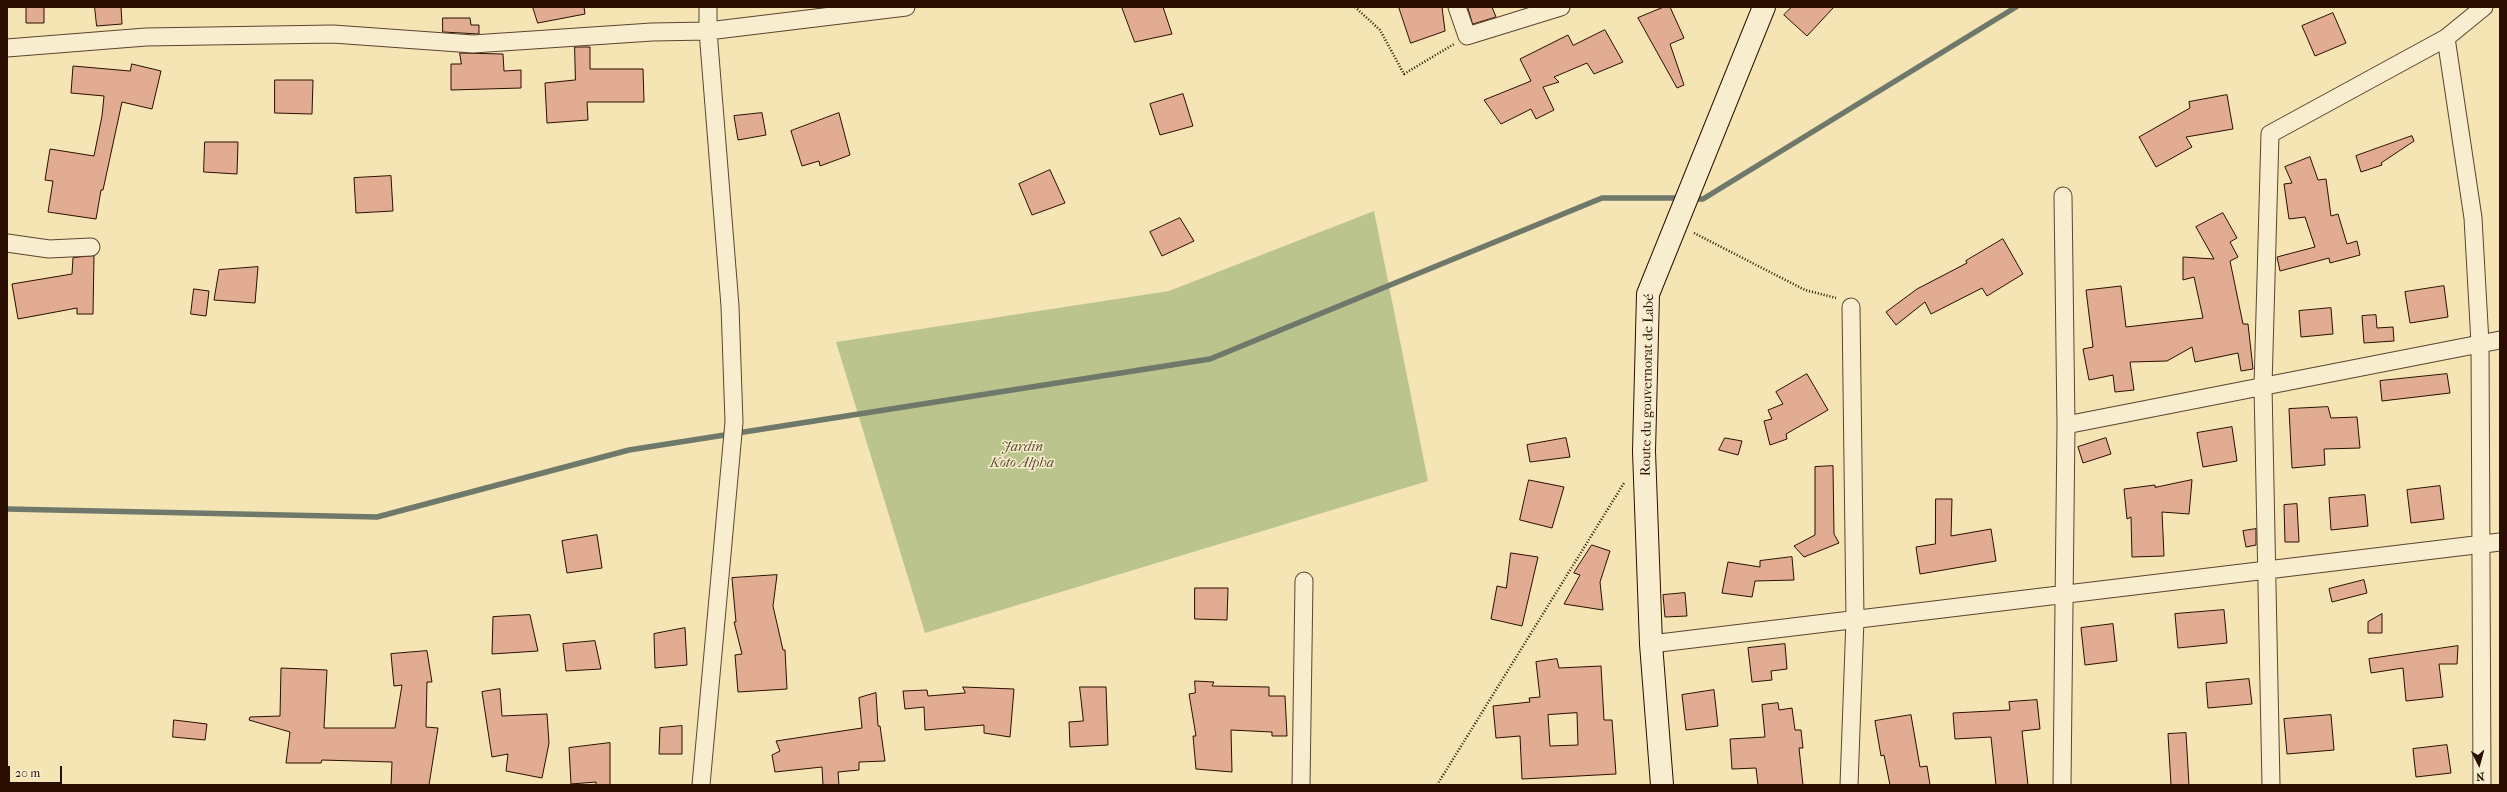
<!DOCTYPE html>
<html>
<head>
<meta charset="utf-8">
<style>
	body { margin:0 }
	#map { position:relative; width:2507px; height:792px; overflow:hidden; background:#f5e4b4; font-family:"IM FELL French Canon",serif }
	canvas { display:block }
	.frame { position:absolute; inset:0; border:8px solid #2a0e01; pointer-events:none }
	.north { position:absolute; left:2459px; top:744px; width:40px; height:40px; -webkit-text-stroke:3px #f8edce; paint-order:stroke; rotate:174deg; font-size:11px; font-weight:700; line-height:16px; text-align:center; color:#2a0e01 }
	.north::after { content:''; display:block; margin:auto; width:14px; height:18px; background:#2a0e01; clip-path:polygon(50% 0,100% 100%,50% 72%,0 100%) }
	.scale { position:absolute; left:8px; top:766px; width:54px; height:18px; box-sizing:border-box; border:2px solid #2a0e01; border-top:0; padding-left:5px; font-size:12px; line-height:14px; white-space:nowrap; color:#2a0e01; -webkit-text-stroke:3px #f8edce; paint-order:stroke }
</style>
</head>
<body>
<div id="map">
<canvas width="2507" height="792"></canvas>
<div class="frame"></div>
<div class="north">N</div>
<div class="scale">20 m</div>
</div>
<script>
const g = document.querySelector('canvas').getContext('2d');
g.lineJoin = 'round';
function fillPath(path, color) {
  g.fillStyle = color;
  g.fill(path, 'evenodd');
}
function trace(path, color, width, dash) {
  g.strokeStyle = color;
  g.lineWidth = width;
  g.lineCap = dash ? 'butt' : 'round';
  g.setLineDash(dash || []);
  g.stroke(path);
}
function write(font, color, halo, rows, align = 'center') {
  g.font = font + ' "IM FELL French Canon",serif';
  g.lineWidth = 3;
  g.setLineDash([]);
  g.textBaseline = 'middle';
  g.strokeStyle = halo;
  g.fillStyle = color;
  for (const [text, x, y, turn = 0] of rows) {
    g.save();
    g.translate(x, y);
    g.rotate((+turn || 0) * Math.PI / 180);
    g.textAlign = isNaN(turn) ? turn : align;
    if (halo) g.strokeText(text, 0, 0);
    g.fillText(text, 0, 0);
    g.restore();
  }
}
const green = new Path2D(`
	M1374 211 1428 481 925 633 836 342 1169 291Z`);
const stream = new Path2D(`
	M1692 199H1703L2016 7
	M7 509 377 517 629 450 1210 359 1602 198H1681`);
const building = new Path2D(`
	M44 7V23H26V8Z
	M95 7H121L122 24 97 26Z
	M533 7H584L585 14 538 23Z
	M1122 7H1163L1172 34 1135 42Z
	M1399 7H1442L1445 31 1411 43Z
	M1468 7H1492L1496 17 1473 24Z
	M1664 7H1670L1684 38 1670 44 1684 85 1677 88 1638 18Z
	M1792 7H1834L1807 36 1784 15Z
	M2333 13 2346 43 2315 56 2302 26Z
	M443 18H470L471 25H479V34L443 32Z
	M1605 30 1623 62 1594 74 1587 63 1554 77 1559 82 1543 87 1554 110 1536 119 1531 109 1501 124 1484 100 1531 81 1520 59 1568 35 1573 45Z
	M575 47H590V69H643L644 102H587L588 120 547 123 545 83 575 80Z
	M460 53 503 54 504 71 521 70V88L451 90V64H461Z
	M132 64 161 71 152 109 122 102 103 190H101L96 219 48 212 53 181 45 180 50 149 94 156 102 116 104 96 71 93 73 66 130 71Z
	M275 80H313L312 114 275 113Z
	M1183 94 1193 126 1160 135 1150 104Z
	M2227 95 2233 129 2186 137 2192 147 2156 167 2139 137 2190 108 2189 102Z
	M762 113 766 135 738 140 734 116Z
	M839 113 850 155 820 166 819 161 802 166 791 131Z
	M2412 136 2414 141 2381 163 2382 165 2361 172 2356 156Z
	M205 142H238L237 174 204 172Z
	M2310 157 2318 180 2326 179 2331 216 2338 214 2347 244 2357 241 2360 255 2330 263 2329 258 2280 271 2277 257 2315 247 2305 217 2289 219 2284 184 2292 183 2285 167Z
	M1050 170 1065 203 1032 215 1019 184Z
	M391 176 393 211 356 213 354 178Z
	M2223 213 2237 238 2230 242 2238 257 2230 261 2243 324H2248L2253 369 2241 371 2238 353 2195 362 2192 347 2167 361 2130 362 2134 390 2115 392 2113 375 2089 380 2083 349 2093 347 2086 290 2121 286 2126 327 2203 318 2194 277 2183 280V257L2214 259 2196 227Z
	M1180 218 1194 241 1162 256 1150 232Z
	M2003 239 2023 274 1987 296 1982 288 1931 314 1925 302 1896 325 1886 312 1917 289 1967 263 1966 261Z
	M94 256 93 314H77V308L18 319 12 284 72 274 73 258Z
	M258 267 255 303 214 300 219 270Z
	M2444 286 2448 317 2410 323 2405 292Z
	M194 289 209 291 206 316 191 314Z
	M2331 308 2333 334 2301 337 2299 311Z
	M2376 315 2377 328 2393 327 2394 341 2364 343 2362 316Z
	M1807 374 1828 410 1786 434 1787 439 1770 445 1764 421 1772 419 1768 410 1783 404 1776 392Z
	M2447 374 2450 393 2382 401 2380 381Z
	M2328 407 2331 418 2357 417 2360 448 2324 449 2325 465 2292 468 2289 409Z
	M2232 427 2237 461 2203 467 2197 433Z
	M1566 438 1570 457 1530 462 1527 445Z
	M1725 438 1742 441 1738 455 1719 450Z
	M2106 438 2111 454 2083 463 2078 447Z
	M1833 466 1834 534 1839 543 1804 557 1794 546 1815 535V467Z
	M1529 480 1564 487 1552 528 1520 520Z
	M2192 480 2189 514 2162 512 2164 556 2132 557 2131 517 2127 519 2124 489 2155 485V487Z
	M2440 486 2444 519 2411 523 2407 490Z
	M2365 495 2368 526 2331 530 2329 498Z
	M1936 499H1952L1951 536 1991 529 1996 561 1920 574 1916 547 1935 544Z
	M2297 504 2299 542H2285L2284 505Z
	M2256 529V545L2246 547 2243 531Z
	M597 535 602 568 567 573 562 541Z
	M1592 545 1610 551 1600 582 1603 610 1564 604 1580 575 1574 573Z
	M1511 553 1538 557 1522 626 1491 619 1497 586 1506 588Z
	M1792 557 1794 580 1755 581 1752 597 1722 593 1728 562 1760 567V561Z
	M777 575 773 606 783 650H785L787 689 738 692 735 655 742 654 734 622H736L732 578Z
	M2364 580 2367 593 2332 602 2329 589Z
	M1195 588H1228L1227 620 1195 619Z
	M1685 593 1687 616 1665 617 1663 595Z
	M2224 610 2227 643 2178 648 2175 614Z
	M2382 614V633H2368V622Z
	M530 615 538 651 492 654 493 617Z
	M2113 624 2117 661 2085 665 2081 628Z
	M685 628 687 665 655 668 654 634Z
	M595 641 601 669 566 671 563 644Z
	M1785 644 1787 669 1771 671 1772 680 1752 682 1748 648Z
	M2458 646 2457 664H2439L2443 697 2406 701 2403 668 2371 673 2369 659Z
	M427 651 432 682H427L426 727 438 728 429 785H391L392 762 322 760 321 763H286L290 732 249 720 250 717 280 716 281 668 327 670 324 728H395L402 685 394 686 391 654Z
	M1557 659 1559 668 1601 666 1604 720H1612L1616 774 1522 779 1520 736 1496 738 1493 706 1530 702 1529 698 1540 697 1536 662ZM1577 713 1578 745 1550 746 1548 715Z
	M2249 679 2252 704 2208 708 2206 683Z
	M1195 681 1214 682 1212 686 1269 687V696H1285L1287 736H1272V732L1231 730 1232 772 1196 769 1193 736H1196L1189 694 1195 693Z
	M963 687 1014 689 1010 737 984 733V725L925 730 924 707 905 709 903 691 927 690 928 696 965 693Z
	M1080 687H1106L1108 745 1070 747 1069 722 1083 721Z
	M500 689 502 716 547 714 549 743 542 778 506 771 508 754 492 757 482 692Z
	M1714 690 1718 726 1686 730 1682 695Z
	M876 693 878 726H880L885 761 859 762V770L838 772 839 785H823L822 767 775 772 772 755 780 751 776 741 862 728 859 698Z
	M2037 700 2040 729 2022 731 2028 785H1996L1991 737 1955 739 1953 713 2010 710 2009 702Z
	M1778 703 1779 710 1792 708 1795 730H1801L1803 748H1799L1803 785H1758L1756 768 1732 769 1730 739 1765 737 1762 705Z
	M1911 715 1920 767 1927 766 1930 785H1890L1884 755 1881 756 1875 721Z
	M2331 715 2334 750 2287 754 2284 719Z
	M174 720 207 724 205 740 173 737Z
	M682 726V754H659L660 728Z
	M2186 733 2189 785H2171L2168 734Z
	M610 743V785H596V782L571 784 569 748Z
	M2447 745 2451 773 2416 777 2413 749Z`);
const path = new Path2D(`
	M1355 7 1380 30 1404 74 1454 44
	M1694 233 1805 290 1836 298
	M1437 785 1624 483`);
const street = new Path2D(`
	M1457 7 1467 36 1561 7
	M2446 38 2473 218 2480 343 2482 785
	M7 48 146 37 333 34 473 44 652 32 708 31 906 7
	M7 243 49 249 91 247
	M2066 425 2500 340
	M1651 644 2500 542
	M701 785 734 422 730 306 708 31V7
	M1301 785 1304 581
	M1849 785 1855 619 1851 307
	M2062 785 2066 425 2063 196
	M2271 785 2263 386 2270 134 2446 38 2484 7`);
const secondary = new Path2D(`
	M1662 785 1651 644 1644 451 1648 294 1764 7`);
const streetNames = [
	["Route du gouvernorat de Labé",1648,385,-89]
];
const parkNames = [
	["Jardin",1022,448],
	["Koto Alpha",1022,464]
];
fillPath(green, '#bcc48d');
trace(stream, '#6e786b', 5.5);
fillPath(building, '#e2ac92');
trace(building, '#2a0e01', 1);
trace(street, '#5d442e', 19);
trace(secondary, '#2a0e01', 24);
trace(path, '#2a0e01', 2.5, [1, 2]);
trace(street, '#f8edce', 17);
trace(secondary, '#f8edce', 22);
write('14px', '#2a0e01', '#f8edce', streetNames);
write('italic 14px', '#5d4e32', '#f8edce', parkNames);
</script>
</body>
</html>
